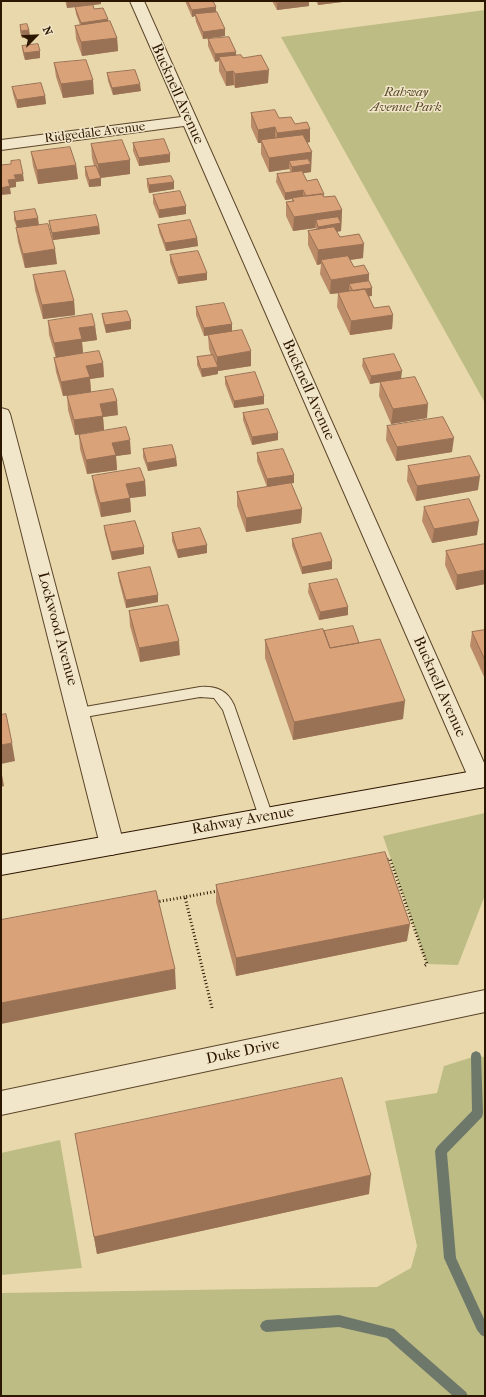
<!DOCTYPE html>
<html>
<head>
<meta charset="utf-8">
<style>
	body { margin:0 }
	#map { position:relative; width:486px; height:1397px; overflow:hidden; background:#e9d8ac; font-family:"IM FELL French Canon",serif }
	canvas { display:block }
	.frame { position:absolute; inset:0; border:2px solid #2d1600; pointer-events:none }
	.north { position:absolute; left:16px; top:16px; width:40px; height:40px; -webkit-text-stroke:3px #f1e6c9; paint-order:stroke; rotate:66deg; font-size:11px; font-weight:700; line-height:16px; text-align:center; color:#2d1600 }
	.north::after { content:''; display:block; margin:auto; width:14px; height:18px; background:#2d1600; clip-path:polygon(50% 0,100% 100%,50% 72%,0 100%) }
</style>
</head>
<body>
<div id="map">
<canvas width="486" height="1397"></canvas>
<div class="frame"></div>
<div class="north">N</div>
</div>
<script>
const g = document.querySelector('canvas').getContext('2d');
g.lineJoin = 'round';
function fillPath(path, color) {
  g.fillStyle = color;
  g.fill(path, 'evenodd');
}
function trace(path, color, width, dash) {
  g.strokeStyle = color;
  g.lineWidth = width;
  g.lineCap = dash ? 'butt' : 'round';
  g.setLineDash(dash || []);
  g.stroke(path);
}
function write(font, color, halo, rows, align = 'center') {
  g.font = font + ' "IM FELL French Canon",serif';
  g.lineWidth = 3;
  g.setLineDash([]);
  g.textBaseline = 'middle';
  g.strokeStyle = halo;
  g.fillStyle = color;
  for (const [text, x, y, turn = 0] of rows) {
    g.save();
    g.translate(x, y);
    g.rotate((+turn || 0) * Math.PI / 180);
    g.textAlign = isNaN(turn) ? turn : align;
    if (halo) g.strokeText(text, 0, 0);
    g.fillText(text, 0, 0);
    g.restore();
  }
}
const green = new Path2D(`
	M485 10V403L281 37Z
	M485 813V895L458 965 427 964 383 836Z
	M476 1056 485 1057V1396H1V1293L377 1287 411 1268 417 1246 385 1101 437 1093 444 1066Z
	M60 1140 82 1268 1 1275V1153Z`);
const stream = new Path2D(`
	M476 1051 480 1053 481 1056 483 1113 482 1117 447 1153 456 1258 485 1321V1337L481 1335 477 1330 444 1258 435 1151 437 1147 472 1111 471 1056 472 1053Z
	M339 1315 394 1329 466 1392 468 1396H453L387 1338 339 1327 266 1332 262 1330 260 1326 262 1322 266 1320Z`);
const path = new Path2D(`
	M384 860 390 859 427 964 424 966
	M156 902 185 897
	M212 1008 185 897 218 891`);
const lane = new Path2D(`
	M200 687C216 686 227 690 234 705L273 817 271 821 266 823 261 821 259 817 223 710 214 698 200 697 79 718 74 717 72 713 74 709 79 708Z`);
const street = new Path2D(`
	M130 1H144L485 765V786L480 788 472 785 469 779 184 126 1 150V140L181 117Z
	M1 408 8 410 10 414 124 845 120 852 112 855 104 852 100 845 1 451Z
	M485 990V1012L1 1115V1091Z`);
const secondary = new Path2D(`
	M485 769V787L1 875V855Z`);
const wall = new Path2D(`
	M65 1H101V4L93 5 94 9 108 19V22L117 38 118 51 82 56 76 39 75 26 80 25 76 14 75 7 67 8Z
	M185 1H213L216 7V12L225 36 203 39 196 22 195 16 192 17Z
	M272 1H309V6L277 10Z
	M316 1H350L318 5Z
	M20 25 29 30 30 37 22 38 20 32Z
	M208 39 236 52V55L243 58 268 83 235 88 234 85 226 86 219 71V61L215 62 208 46Z
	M22 46 40 51V58L25 60 23 54Z
	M54 63 94 94 63 98 56 77Z
	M107 73 141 91 113 95 108 81Z
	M12 87 45 96 46 104 17 108 13 94Z
	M251 113 279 118 295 124 310 142 307 143 311 166V172L303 173 307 181 324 194V197L342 210 341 231 337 232 340 237 363 258 350 260 354 267 369 274V281L372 288V296H369L374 308 393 315 392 329 350 335 337 307 338 293 349 292 330 294 320 274 321 264 317 265 308 245V231L316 229 315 228 293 231 286 216V202H292V199L285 200 276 182 277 174 291 172 289 169 269 172 261 154V143H258L251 127Z
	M133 143 170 162 139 166 133 151Z
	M91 144 130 174 101 178V186L89 187 85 175V167L94 166 92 158Z
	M31 152 76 165 78 179 38 184 33 166Z
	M147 179 174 182V189L149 193 147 186Z
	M153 195 186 206V214L159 218 153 203Z
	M14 212 39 225 57 264 25 268 18 242 16 228H17L14 220Z
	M49 221 99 226 100 234 53 240 50 229Z
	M158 225 197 238 198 246 166 251 159 232Z
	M170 255 207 280 178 284 170 262Z
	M33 275 74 301 75 315 43 319 35 290Z
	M196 307 232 324V331L251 366 218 371V374L202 377 197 365V357L211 355 209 349 208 335 204 336 196 315Z
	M102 314 131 321V329L106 333 103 322Z
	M48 321 95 326 97 340 82 342 83 353 56 358 49 335Z
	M54 358 103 363 104 377 90 379 91 392 63 396 56 372Z
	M363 359 401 379 427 418 391 424 379 396 380 382 370 384 362 366Z
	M225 377 264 396V404L234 408 225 384Z
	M67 396 118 415 103 417 104 430 75 435 68 410Z
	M243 413 278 440 252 445 243 420Z
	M387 426 452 452 396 461 386 440Z
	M79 435 131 454 116 456 117 470 87 474 80 449Z
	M143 449 176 458 177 466 148 471 143 457Z
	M257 453 294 475V483H291L302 509 301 523 246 532 237 506V492L267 487 257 461Z
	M408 466 478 490 416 501 407 481Z
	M92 476 145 481 146 496 130 498 131 512 101 517 94 490Z
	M424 507 477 535 432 543 422 521Z
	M104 526 144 547V554L112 560 105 534Z
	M172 533 207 545V553L178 558 172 541Z
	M292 539 332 569 302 574 292 546Z
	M485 544V584L456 590 445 565 446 551Z
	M118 573 158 595V602L126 608 119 581Z
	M309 584 348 607V615L319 620 308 592Z
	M129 611 180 655 140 662 130 626Z
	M485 630V679L470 646 472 632Z
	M324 631 359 643 403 719 293 740 265 658V640Z
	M216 885 407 941 236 976 216 902Z
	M75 1134 369 1194 97 1254Z`);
const shadedWall = new Path2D(`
	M67 1H101V4L67 8Z
	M291 1H309V6L277 10V3Z
	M319 1H350L318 5Z
	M216 7V14H195V16L192 17V10Z
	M108 19V27L82 30 81 23Z
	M225 29V36L203 39V32Z
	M29 30 30 37 22 38 21 31Z
	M117 38 118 51 82 56 81 42Z
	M40 51V58L25 60 24 53Z
	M236 52V59L219 57V61L215 62V54Z
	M269 70 268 83 235 88V74Z
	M233 71 234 85 226 86V72Z
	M93 80 94 94 63 98 61 84Z
	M140 84 141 91 113 95 112 88Z
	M45 96 46 104 17 108V100Z
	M1 100 2 110H1Z
	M275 127V141L261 140V143H258V130Z
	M310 129V142L277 147V133Z
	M312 152 311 172 292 175V167L289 161V169L269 172V158Z
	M170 154V162L139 166V158Z
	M130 160V174L99 178 98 164Z
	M76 165 78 179 38 184 37 170Z
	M23 174 24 181 16 182V187L10 188 11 194 1 195V188L8 180 14 175Z
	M101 178V186L89 187V180Z
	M174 182V189L149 193V185Z
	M303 190V198H292V199L285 200V193Z
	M186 206V214L159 218V210Z
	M342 210 341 231 318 234V227L316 220 315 228 293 231 294 217Z
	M38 218 39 225 17 229 16 221Z
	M99 226 100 234 53 240 52 233Z
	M197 238 198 246 166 251 165 243Z
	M364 244 363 258 323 264 321 260V264L317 265 318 250Z
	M55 249 57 264 25 268 23 254Z
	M207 273V280L178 284V277Z
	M369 274 368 289 349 284V292L330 294 331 280Z
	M372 288V296L352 299 353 291Z
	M74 301 75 315 43 319 42 305Z
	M393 315 392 329 350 335 351 321Z
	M131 321V329L106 333 105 325Z
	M232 324V332L204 336V328Z
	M95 326 97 340 82 342 83 353 56 358 54 343 79 328Z
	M251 351V366L218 371V374L202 377 201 369 217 367V357Z
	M103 363 104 377 90 379 91 392 63 396 61 382 86 366Z
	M402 371 401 379 370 384 371 376Z
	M264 396V404L234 408V401Z
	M117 401 118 415 103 417 104 430 75 435 74 420 100 404Z
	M428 404 427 418 391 424 393 409Z
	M278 433V440L252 445V437Z
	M454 438 452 452 396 461 397 447Z
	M130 440 131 454 116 456 117 470 87 474 86 460 112 443Z
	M176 458 177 466 148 471 147 463Z
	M294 475V483L267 487V479Z
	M480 476 478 490 416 501 417 486Z
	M145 481 146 496 130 498 131 512 101 517 100 503 126 484Z
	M302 509 301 523 246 532V518Z
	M479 521 477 535 432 543 434 529Z
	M207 545V553L178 558 177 550Z
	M144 547V554L112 560 111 552Z
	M332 561V569L302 574V567Z
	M485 570V584L456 590 457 575Z
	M158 595V602L126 608V600Z
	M348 607V615L319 620 320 612Z
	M179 641 180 655 140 662 139 648Z
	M405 701 403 719 293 740 294 722Z
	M12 743 15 761 1 764V745Z
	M1 769 4 786 1 787Z
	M410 924 407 941 236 976V958Z
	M175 969 176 989 1 1024V1003Z
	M371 1175 369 1194 97 1254 94 1237Z`);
const building = new Path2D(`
	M188 1H213L216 7 192 10Z
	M276 1H291L277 3Z
	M93 5 94 9 103 8 108 19 81 23 75 7Z
	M217 12 225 29 203 32 195 14Z
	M110 21 117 38 81 42 75 26Z
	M27 24 29 30 21 31 20 25Z
	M229 37 236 52 215 54 208 39Z
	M38 44 40 51 24 53 22 46Z
	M241 55 243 58 261 55 269 70 235 74 233 71 226 72 219 57Z
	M86 60 93 80 61 84 54 63Z
	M135 70 140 84 112 88 107 73Z
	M41 83 45 96 17 100 12 87Z
	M275 110 279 118 291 117 295 124 307 122 310 129 277 133 275 127 258 130 251 113Z
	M303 135 312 152 269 158 261 140Z
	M164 139 170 154 139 158 133 143Z
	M122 140 130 160 98 164 91 144Z
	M70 147 76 165 37 170 31 152Z
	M308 159 311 164 292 167 289 161Z
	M20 160 23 174 14 175 16 179 8 180 10 186 1 188V165L11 164V161Z
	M96 166 101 178 89 180 85 167Z
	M302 171 307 181 317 179 324 194 306 196 303 190 285 193 277 174Z
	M171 176 174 182 149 185 147 179Z
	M180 191 186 206 159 210 153 195Z
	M322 194 324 197 335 196 342 210 294 217 286 202 294 201 292 198Z
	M35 209 38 218 16 221 14 212Z
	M96 215 99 226 52 233 49 221Z
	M338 217 341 223 318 227 316 220Z
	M190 220 197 238 165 243 158 225Z
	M48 224 55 249 23 254 16 228Z
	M334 227 340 237 359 234 364 244 318 250 308 231Z
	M198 251 207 273 178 277 170 255Z
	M348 256 354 267 364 265 369 274 331 280 321 260Z
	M65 271 74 301 42 305 33 275Z
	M369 281 372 288 353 291 349 284Z
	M365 289 374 308 389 306 393 315 351 321 338 293Z
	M224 303 232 324 204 328 196 307Z
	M127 311 131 321 105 325 102 314Z
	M92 314 95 326 79 328 82 339 54 343 48 321Z
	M242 330 251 351 217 357 208 335Z
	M99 351 103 363 86 366 90 377 61 382 54 358Z
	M394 354 402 371 371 376 363 359Z
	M213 355 218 367 201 369 197 357Z
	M255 372 264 396 234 401 225 377Z
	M415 377 428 404 393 409 380 382Z
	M113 389 117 401 100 404 103 416 74 420 67 396Z
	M268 409 278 433 252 437 243 413Z
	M443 417 454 438 397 447 387 426Z
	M126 427 130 440 112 443 116 455 86 460 79 435Z
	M172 445 176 458 147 463 143 449Z
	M283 449 294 475 267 479 257 453Z
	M470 456 480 476 417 486 408 466Z
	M140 468 145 481 126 484 130 498 100 503 92 476Z
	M291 483 302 509 246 518 237 492Z
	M469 499 479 521 434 529 424 507Z
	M135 521 144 547 111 552 104 526Z
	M200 528 207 545 177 550 172 533Z
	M321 533 332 561 302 567 292 539Z
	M485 544V570L457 575 446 551Z
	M150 567 158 595 126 600 118 573Z
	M337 579 348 607 320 612 309 584Z
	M168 605 179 641 139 648 129 611Z
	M353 626 359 643 330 648 324 631Z
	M323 629 330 648 380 639 405 701 294 722 265 640Z
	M485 630V660L472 632Z
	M6 714 12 743 1 745V715Z
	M385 852 410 924 236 958 216 885Z
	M156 891 175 969 1 1003V920Z
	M342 1078 371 1175 94 1237 75 1134Z`);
const farParknames = [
	["Rahway",406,93],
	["Avenue Park",406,108]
];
const farStreetnames = [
	["Ridgedale Avenue",95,133,-7]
];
const streetNames = [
	["Bucknell Avenue",177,94,66],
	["Bucknell Avenue",308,390,66],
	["Lockwood Avenue",57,629,75],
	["Bucknell Avenue",439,687,66],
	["Rahway Avenue",243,821,-10],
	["Duke Drive",243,1052,-12]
];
fillPath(green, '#bdbc84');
fillPath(stream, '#6d786a');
trace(lane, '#5c462b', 2);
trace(street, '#5c462b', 2);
trace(secondary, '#2d1600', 2);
trace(path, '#2d1600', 3, [1, 2.5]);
fillPath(lane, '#f1e6c9');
fillPath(street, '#f1e6c9');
fillPath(secondary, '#f1e6c9');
fillPath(wall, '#bb8b68');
fillPath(shadedWall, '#997155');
fillPath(building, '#daa279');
trace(building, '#997155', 1);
write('italic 13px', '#584828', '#f1e6c9', farParknames);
write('13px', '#2d1600', '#f1e6c9', farStreetnames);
write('15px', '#2d1600', '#f1e6c9', streetNames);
</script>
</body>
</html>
